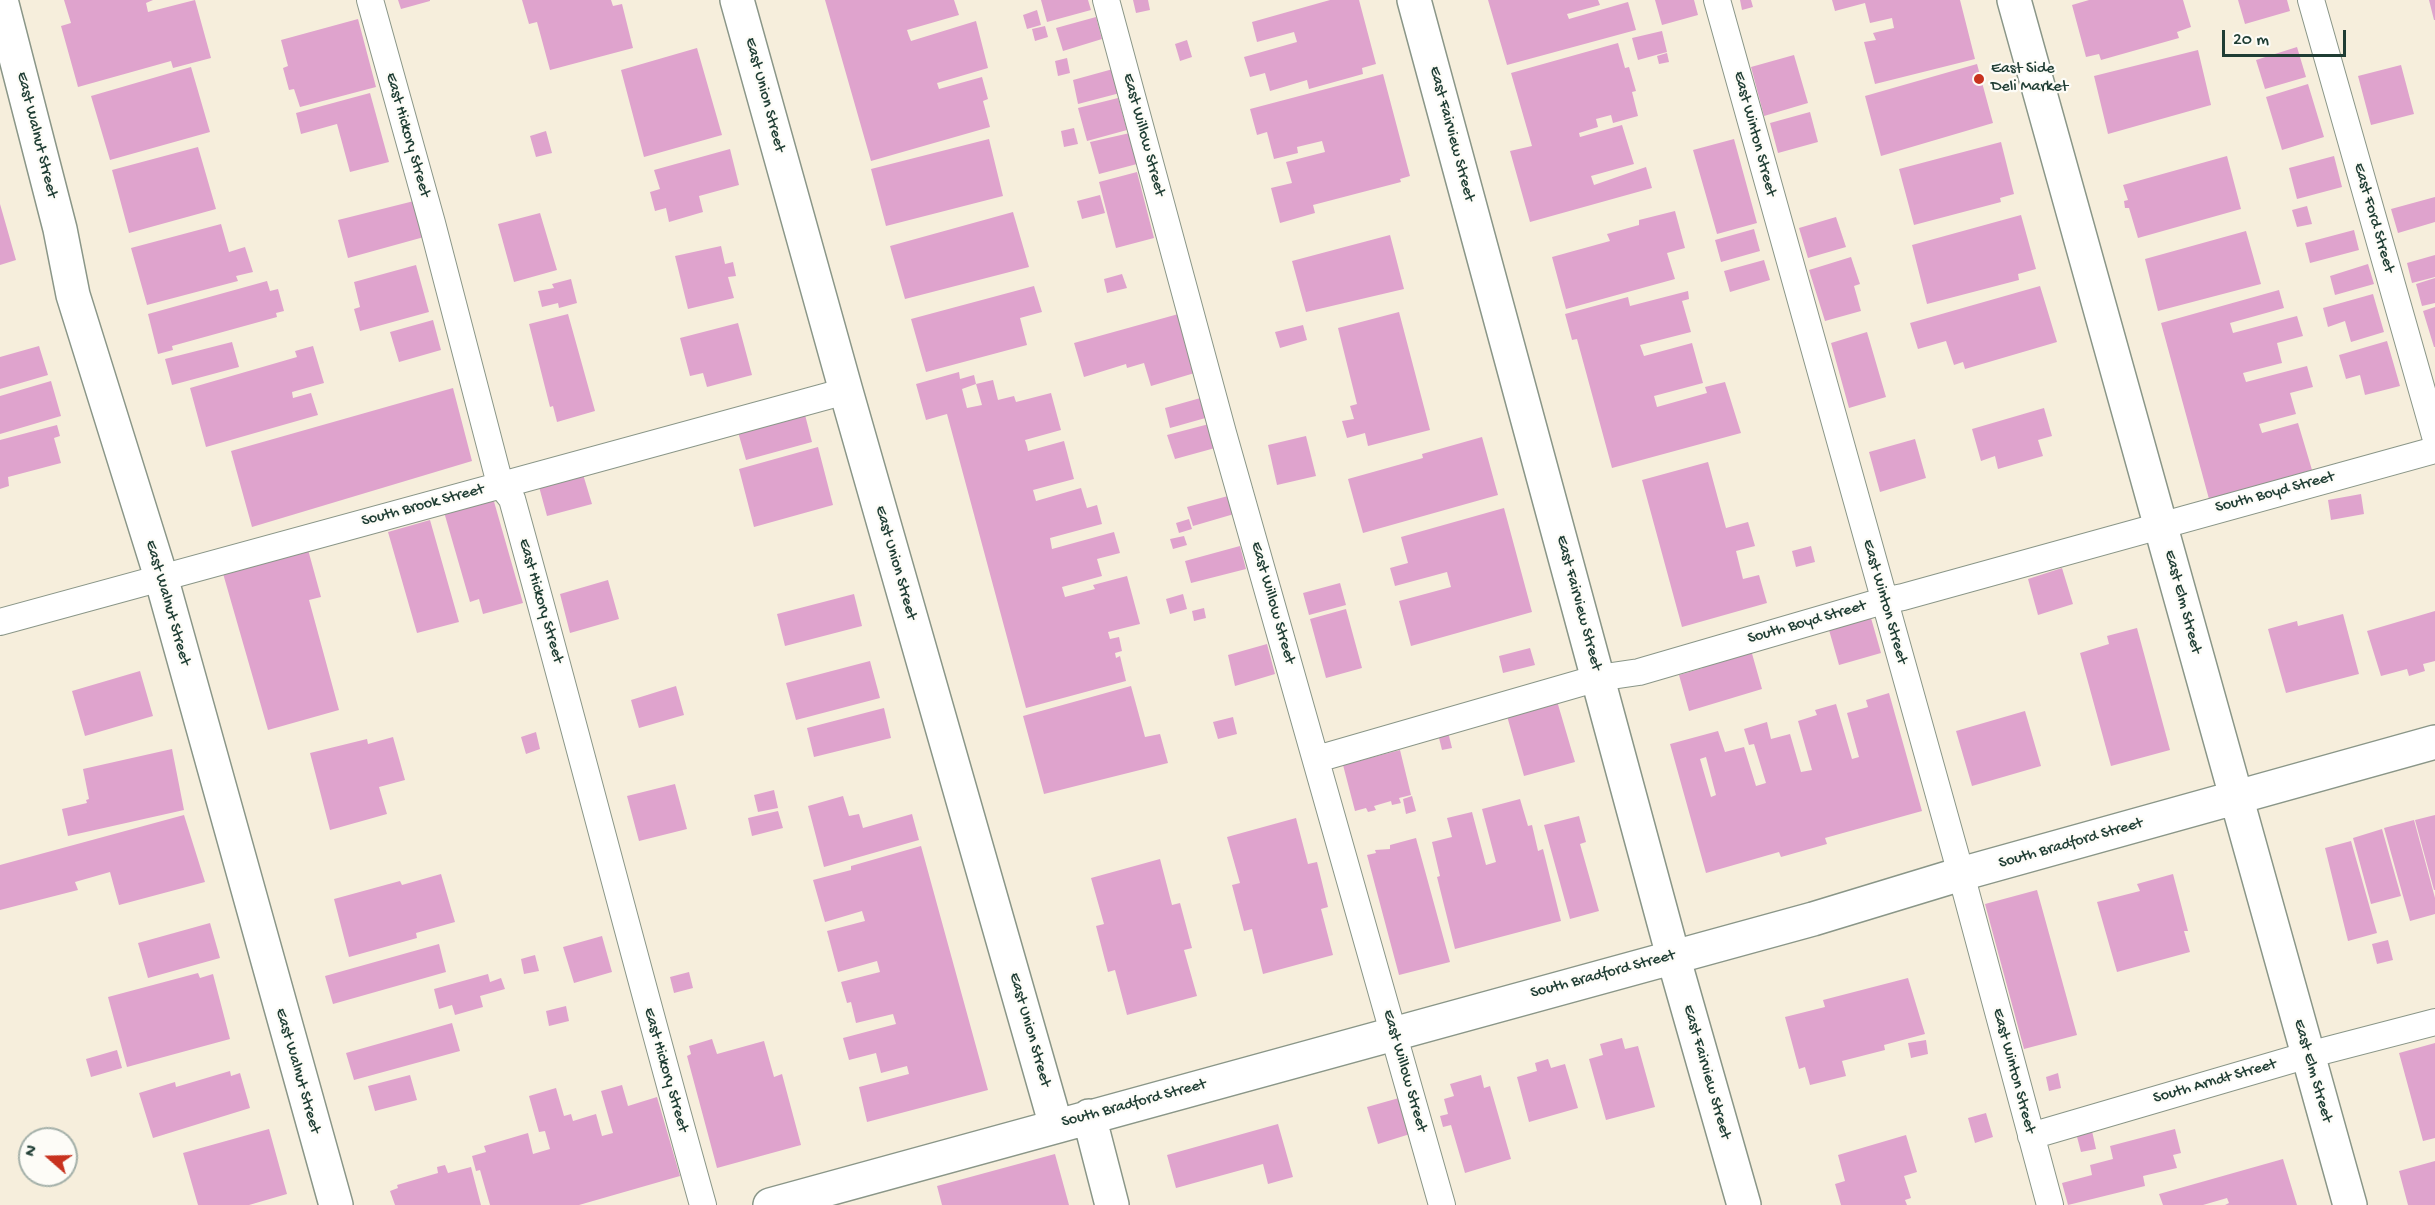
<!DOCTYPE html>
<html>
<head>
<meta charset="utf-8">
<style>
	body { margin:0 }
	#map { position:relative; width:2435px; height:1205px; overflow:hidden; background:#f6eedc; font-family:"Gochi Hand",sans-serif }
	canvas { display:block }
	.north { position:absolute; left:18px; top:1127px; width:60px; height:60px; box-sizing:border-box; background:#fdfcf7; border:2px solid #a4b0a9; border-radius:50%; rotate:290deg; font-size:16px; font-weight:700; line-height:24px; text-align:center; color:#1f3d34 }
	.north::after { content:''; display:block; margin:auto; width:21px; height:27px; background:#c8321e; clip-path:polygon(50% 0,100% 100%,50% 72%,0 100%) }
	.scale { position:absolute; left:2222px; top:30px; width:124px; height:27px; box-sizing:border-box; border:3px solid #1f3d34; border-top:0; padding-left:8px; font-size:18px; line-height:21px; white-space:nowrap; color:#1f3d34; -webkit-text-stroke:4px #fdfcf7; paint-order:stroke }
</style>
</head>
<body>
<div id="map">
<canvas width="2435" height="1205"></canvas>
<div class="north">N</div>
<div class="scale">20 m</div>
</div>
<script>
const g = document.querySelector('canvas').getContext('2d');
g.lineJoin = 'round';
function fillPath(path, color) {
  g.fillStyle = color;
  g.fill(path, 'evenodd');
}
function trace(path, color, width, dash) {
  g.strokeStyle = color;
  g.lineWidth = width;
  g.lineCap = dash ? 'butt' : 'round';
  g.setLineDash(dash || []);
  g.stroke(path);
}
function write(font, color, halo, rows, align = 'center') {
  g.font = font + ' "Gochi Hand",sans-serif';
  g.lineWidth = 4.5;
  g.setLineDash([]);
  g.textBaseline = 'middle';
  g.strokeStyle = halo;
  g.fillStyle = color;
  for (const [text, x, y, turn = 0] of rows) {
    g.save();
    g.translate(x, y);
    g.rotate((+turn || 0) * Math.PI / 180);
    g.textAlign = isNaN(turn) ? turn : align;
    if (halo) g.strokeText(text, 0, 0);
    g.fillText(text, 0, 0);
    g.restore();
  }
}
const building = new Path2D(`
	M64 0H153L146 3 148 12 195 0 211 58 173 68 171 61 78 87 61 26 71 23Z
	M398 0H430V1L401 9Z
	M522 0H611L613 6 622 4 633 48 550 70 537 22 529 24Z
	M825 0H954L959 15 907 30 909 36 911 41 976 21 988 68 937 83 939 89 982 77 988 99 983 101 990 127 871 161Z
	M1041 0H1088L1091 10 1047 22Z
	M1133 0H1148L1150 10 1136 13Z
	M1330 0H1359L1376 64 1362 68 1363 74 1309 89 1307 80 1270 91 1265 73 1250 77 1244 57 1297 42 1294 32 1257 42 1252 22Z
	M1488 0H1598L1600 5 1567 14 1569 19 1628 2 1636 30 1507 65Z
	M1655 0H1694L1698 15 1662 25Z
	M1740 0H1751L1753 7 1742 10Z
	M1832 0H1960L1975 59 1875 84 1864 42 1876 40 1873 33 1894 28 1892 18 1870 23 1865 3 1835 11Z
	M2089 0H2183L2191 27 2177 32 2179 38 2101 60 2099 54 2086 57 2072 5Z
	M2238 0H2287L2290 11 2245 24Z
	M2429 0H2435V20H2434Z
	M1037 10 1041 25 1027 29 1023 15Z
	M1096 17 1102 39 1063 51 1056 28Z
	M358 19 376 87 300 107 294 89 289 90 283 68 288 66 281 40Z
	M1045 26 1048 37 1035 41 1032 29Z
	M1662 31 1667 52 1638 60 1632 38Z
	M1187 40 1192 57 1180 61 1175 44Z
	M1618 43 1625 68 1629 67 1636 91 1632 92 1638 116 1613 123 1611 115 1596 119 1598 127 1579 133 1580 137 1622 125 1634 164 1591 176 1594 185 1646 167 1652 188 1530 222 1510 151 1532 146 1511 73Z
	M2297 47 2306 77 2265 89 2256 60Z
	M697 48 722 135 644 157 621 70Z
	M2198 50 2211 105 2108 134 2094 76Z
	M1667 53 1669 62 1659 64 1657 56Z
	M1794 55 1808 103 1764 116 1751 67Z
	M1067 58 1070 73 1058 76 1055 61Z
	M1977 64 1993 123 1881 156 1865 96Z
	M2401 65 2414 114 2371 125 2358 76Z
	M191 67 210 132 110 160 91 96Z
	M1113 69 1120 93 1078 104 1073 80Z
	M1383 74 1410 176 1400 179 1401 182 1313 205 1315 213 1280 223 1271 188 1292 183 1286 162 1325 152 1322 141 1297 147 1298 153 1274 159 1267 132 1257 135 1250 109Z
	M2308 84 2324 137 2282 150 2266 97Z
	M370 93 389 162 350 172 337 124 301 134 296 113Z
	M1118 98 1127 130 1087 141 1078 108Z
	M1810 112 1818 142 1778 153 1770 123Z
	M1074 128 1078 144 1064 147 1061 131Z
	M546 131 552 153 536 157 530 136Z
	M1130 133 1137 164 1099 174 1090 142Z
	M989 139 1003 196 886 226 871 169Z
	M1734 139 1757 223 1717 234 1693 150Z
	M2001 142 2014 194 2000 198 2001 202 1914 225 1899 169Z
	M198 147 216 209 129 233 112 170Z
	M730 149 739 185 699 196 703 212 669 222 666 208 655 211 650 192 660 189 654 170Z
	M2227 156 2241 209 2138 238 2129 208H2125L2124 201 2128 200 2123 185Z
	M2334 156 2342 187 2297 199 2289 168Z
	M1137 172 1154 238 1116 248 1099 182Z
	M1100 195 1105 213 1082 219 1077 201Z
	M2435 197V222L2398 233 2391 209Z
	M414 201 424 237 348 258 338 220Z
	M0 204 16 260 0 265Z
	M2307 206 2312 224 2297 227 2292 210Z
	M1675 211 1685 248 1667 253 1675 279 1566 309 1552 257 1610 241 1607 234 1639 225V220Z
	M1013 212 1029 267 905 299 890 246Z
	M540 213 557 270 514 282 498 224Z
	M2021 215 2036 269 2018 274 2019 280 1927 304 1912 245Z
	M1836 217 1846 247 1808 258 1799 228Z
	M221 224 229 252 245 247 253 272 236 276 238 281 147 305 131 248Z
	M1754 229 1760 251 1721 262 1715 240Z
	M2354 230 2359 250 2310 263 2305 243Z
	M2246 231 2261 284 2158 311 2145 259Z
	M1390 235 1404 289 1306 312 1292 261Z
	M721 246 725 264 733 262 736 276 728 277 734 298 688 309 675 256Z
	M2435 255V277L2412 283 2407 263Z
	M1851 257 1860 284 1854 286 1861 311 1825 321 1809 270Z
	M1764 260 1770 280 1730 292 1724 271Z
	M2368 264 2374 284 2335 295 2330 276Z
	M416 265 429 312 360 331 354 309 360 307 354 282Z
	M1122 274 1127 288 1107 293 1104 279Z
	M2435 278V303L2422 306 2416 284Z
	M571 279 577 303 559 308 558 303 542 307 538 291 554 288 552 284Z
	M267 281 270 291 278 289 284 311 276 313 277 317 172 346 173 350 158 354 148 314Z
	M1034 286 1042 312 1020 318 1027 345 926 372 911 319Z
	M2040 286 2057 342 1965 369 1963 362 1954 365 1946 341 1918 349 1910 323Z
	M2279 290 2284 308 2230 323 2233 333 2297 316 2303 336 2277 343 2282 363 2243 373 2246 382 2307 366 2313 387 2290 393 2296 414 2259 424 2262 433 2298 423 2312 470 2209 499 2161 323Z
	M1688 291 1689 299 1682 301 1691 332 1640 345 1644 356 1692 343 1703 383 1654 396 1657 407 1707 393 1705 387 1725 382 1741 433 1612 468 1577 339 1572 340 1565 314 1628 297 1630 306Z
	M2373 294 2384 332 2351 342 2345 321 2328 327 2323 308Z
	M2435 307V347H2434L2423 311Z
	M1399 312 1430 430 1368 446 1365 433 1347 438 1342 421 1354 419 1350 406 1357 404 1338 328Z
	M1182 313 1198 372 1151 386 1144 363 1127 368 1126 364 1084 377 1074 343Z
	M568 314 595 411 557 422 553 406 550 407 529 324Z
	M433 320 441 350 399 362 390 332Z
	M738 323 752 375 707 387 703 373 690 376 680 338Z
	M1303 325 1307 340 1280 348 1275 332Z
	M1867 332 1886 397 1849 408 1831 343Z
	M2387 341 2400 386 2365 395 2360 375 2346 379 2339 355Z
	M232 342 239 367 172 385 165 359Z
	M39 346 48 375 0 389V357Z
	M313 346 324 383 292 392 293 398 311 393 318 415 206 447 190 388 297 357 295 351Z
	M959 372 960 379 974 375 976 384 962 389 967 408 982 405 976 384 993 380 998 400 1014 396 1016 402 1051 393 1061 430 1025 440 1027 446 1028 451 1064 441 1074 479 1033 490 1036 501 1081 488 1087 508 1097 505 1102 524 1050 538 1052 549 1114 532 1120 553 1097 559 1102 576 1062 587 1065 597 1095 589 1093 585 1127 576 1140 624 1108 632 1110 639 1119 637 1122 651 1115 653 1116 658 1120 656 1126 681 1026 708 947 414 926 420 916 384Z
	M51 381 61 416 0 434V396Z
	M453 388 472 461 252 527 231 451Z
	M1204 397 1209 417 1170 428 1165 408Z
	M803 407 812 442 746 460 736 425Z
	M2044 408 2052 436 2038 440 2043 456 1998 469 1995 456 1981 461 1972 429Z
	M1209 424 1215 448 1175 459 1167 435Z
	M57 425 60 436 54 438 61 463 8 477 9 486 0 489V440Z
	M1306 436 1316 476 1277 485 1268 445Z
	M1482 437 1498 495 1363 533 1348 479 1423 458 1422 454Z
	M1915 439 1926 478 1880 492 1869 452Z
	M818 447 833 505 754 527 739 469Z
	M1708 462 1726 528 1748 522 1755 546 1736 551 1743 579 1759 575 1767 603 1682 627 1642 480Z
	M582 471 592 504 547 516 538 483Z
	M2361 494 2364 514 2331 520 2328 500Z
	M1228 496 1234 514 1193 526 1187 507Z
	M493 498 523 603 483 614 479 599 470 602 444 512Z
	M1504 508 1532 612 1411 646 1399 601 1451 587 1447 572 1395 586 1390 568 1408 563 1401 537Z
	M1189 519 1192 529 1179 533 1176 523Z
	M430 520 459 622 417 633 388 532Z
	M1184 536 1187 545 1173 549 1170 539Z
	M307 546 321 597 309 600 339 710 268 730 222 570Z
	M1240 546 1246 569 1191 583 1185 561Z
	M1811 546 1815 562 1796 567 1792 551Z
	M2062 568 2073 604 2038 615 2028 579Z
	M608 580 619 619 570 633 560 594Z
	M1340 583 1346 605 1309 615 1303 593Z
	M854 594 862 626 785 646 777 614Z
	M1183 594 1187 609 1170 614 1166 599Z
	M1204 608 1206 618 1194 621 1192 611Z
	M1346 609 1362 668 1326 678 1310 619Z
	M2435 611V661L2423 664 2425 671 2409 676 2407 669 2381 676 2367 631Z
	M2343 614 2359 674 2286 693 2268 629 2297 621 2298 626Z
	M1871 618 1881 653 1839 665 1829 630Z
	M2137 628 2170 750 2111 766 2080 653 2109 644 2107 636Z
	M1267 644 1275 674 1235 686 1228 655Z
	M1530 648 1535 665 1503 673 1499 656Z
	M1751 650 1762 689 1689 711 1679 675 1703 668 1701 663Z
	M870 661 880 698 796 720 786 683Z
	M140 671 153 716 85 736 72 691Z
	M676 686 684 715 639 728 631 700Z
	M1131 686 1145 737 1160 734 1168 763 1044 794 1023 716Z
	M1889 693 1922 811 1825 838 1827 844 1781 857 1779 852 1706 873 1670 744 1718 731 1725 752 1744 747 1756 786 1766 783 1754 744 1749 745 1744 729 1767 722 1771 739 1790 734 1801 772 1812 770 1798 721 1817 715 1815 710 1836 704 1852 759 1859 757 1847 713 1868 707 1866 700ZM1706 757 1716 795 1711 797 1700 759Z
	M1557 701 1575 762 1524 776 1507 716Z
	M884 708 891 738 814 757 807 728Z
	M2025 711 2041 766 1972 786 1956 731Z
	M1233 717 1237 734 1218 739 1213 722Z
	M536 732 540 749 526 754 521 737Z
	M1448 732 1452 748 1442 750 1438 734Z
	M393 737 405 780 379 787 387 814 330 830 310 753 367 739 368 744Z
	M172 749 184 810 68 836 62 809 87 803 86 800 89 799 83 769Z
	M1400 750 1411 795 1399 798 1401 803 1392 805 1391 801 1374 806 1376 810 1368 812 1366 808 1355 811 1343 765Z
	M675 784 687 829 639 841 627 796Z
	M774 790 778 808 758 812 754 795Z
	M843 796 849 816 859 814 863 828 912 814 919 840 824 867 808 806Z
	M1412 796 1416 811 1406 814 1403 799Z
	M1520 799 1528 826 1532 825 1538 851 1543 849 1561 921 1455 949 1437 877 1440 876 1432 842 1452 837 1447 818 1472 812 1486 865 1496 862 1482 809Z
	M778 811 783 828 752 836 748 818Z
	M184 815 205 882 119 905 110 872 75 882 78 890 0 910V865Z
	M2435 815V890H2434L2415 820Z
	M1579 816 1586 842 1580 844 1599 911 1570 919 1544 825Z
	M1296 818 1308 864 1317 862 1328 907 1321 909 1333 955 1263 974 1252 929 1244 931 1232 885 1240 883 1227 837Z
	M2414 820 2435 898V914L2410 921 2384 828Z
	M2382 829 2401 896 2371 904 2353 838Z
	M1416 838 1450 962 1399 975 1367 855 1376 853 1375 850 1390 849V845Z
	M2351 841 2377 933 2348 941 2325 848Z
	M921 846 988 1090 867 1122 859 1087 909 1074 907 1066 881 1073 876 1053 849 1060 843 1038 896 1024 893 1014 856 1023 851 1002 847 1003 841 982 880 972 877 961 838 972 827 931 865 921 862 911 825 922 813 880 851 870V866Z
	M1160 859 1172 905 1180 903 1192 948 1184 950 1197 996 1127 1015 1115 970 1108 972 1096 926 1104 924 1091 878Z
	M441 874 455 922 416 933 417 938 349 957 334 899 400 881 402 885Z
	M2173 874 2188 931H2184L2190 952 2117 972 2097 902 2140 891 2137 884Z
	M2037 890 2077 1035 2024 1049 1985 904Z
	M210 923 220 958 148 978 138 943Z
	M602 936 612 972 574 983 563 947Z
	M2388 940 2393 960 2377 964 2372 944Z
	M439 944 446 972 333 1004 325 976Z
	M535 955 539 971 524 974 521 959Z
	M689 972 693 988 674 993 670 977Z
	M198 973 200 978 213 974 230 1039 127 1067 108 997Z
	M488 974 490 982 501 978 505 989 480 996 483 1007 455 1015 452 1005 439 1009 434 989Z
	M1908 978 1925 1034 1884 1045 1885 1050 1842 1061 1846 1076 1810 1085 1805 1067 1799 1069 1785 1017 1825 1007 1823 1000Z
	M566 1006 569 1021 549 1026 546 1011Z
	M452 1023 460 1051 354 1080 346 1053Z
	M1622 1038 1625 1049 1638 1046 1655 1107 1606 1120 1589 1059 1603 1055 1600 1044Z
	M712 1039 717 1054 764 1041 774 1077 782 1074 801 1145 717 1168 687 1056 691 1054 689 1046Z
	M1926 1040 1928 1054 1911 1058 1908 1043Z
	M2435 1043V1138L2423 1141 2399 1053Z
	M117 1050 122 1068 91 1077 86 1059Z
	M1548 1059 1551 1068 1565 1064 1578 1108 1529 1122 1517 1077 1537 1071 1535 1063Z
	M230 1071 231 1076 240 1073 250 1108 153 1138 139 1093 175 1082 176 1087Z
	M2058 1073 2061 1088 2049 1091 2046 1077Z
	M410 1075 417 1100 375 1111 368 1086Z
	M1481 1075 1484 1088 1490 1086 1511 1159 1465 1173 1451 1125 1443 1127 1440 1116 1448 1114 1444 1099 1454 1096 1450 1084Z
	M622 1085 628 1106 657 1097 680 1176 579 1205H490L480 1170 476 1171 472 1156 486 1152 484 1146 528 1133 533 1154 550 1149 545 1131 539 1132 529 1096 556 1088 564 1116 571 1114 573 1121 596 1114 602 1136 613 1133 601 1091Z
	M1399 1098 1410 1134 1378 1144 1367 1107Z
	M1986 1113 1993 1137 1975 1143 1968 1118Z
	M1278 1124 1293 1177 1268 1184 1263 1164 1176 1188 1167 1155Z
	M269 1129 287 1194 249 1205H198L183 1153Z
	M2175 1129 2181 1153 2173 1155 2177 1168 2143 1176 2145 1186 2068 1205 2062 1183 2092 1175 2090 1165 2113 1159 2110 1146Z
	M2092 1131 2096 1149 2081 1152 2076 1133Z
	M1906 1135 1917 1172 1904 1176 1911 1198 1905 1200 1907 1205H1841L1835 1184 1845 1181 1838 1155Z
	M1055 1154 1069 1205H942L937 1186Z
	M2283 1159 2297 1205H2225L2229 1203 2227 1198 2203 1205H2163L2159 1194Z
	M2435 1161V1205H2408L2399 1171Z
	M445 1165 448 1173 471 1167 481 1205H395L390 1191 398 1188 397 1185 438 1173 437 1167Z`);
const lane = new Path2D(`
	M370 0 432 223 500 484 512 499C577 734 637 970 703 1205
	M1106 0 1223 433 1442 1205
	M1717 0 1961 874 2050 1205
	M2311 0 2435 436
	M0 622 846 391
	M1317 759 1598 678 1639 672 1883 601 1903 597 2435 450
	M2031 1136 2308 1055 2435 1022`);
const street = new Path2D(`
	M1 0 60 229 73 295 161 577 336 1205
	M737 0 846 391 1056 1126
	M1414 0 1673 956 1744 1205
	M2014 0 2350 1205
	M1089 1116 1112 1205
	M770 1205 1813 919 1961 874 2435 742`);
const markers = [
	[1979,79,6,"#c8321e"]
];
const poiNames = [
	["East Side",1991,70],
	["Deli Market",1991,88]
];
const streetNames = [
	["East Union Street",764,95,75],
	["East Fairview Street",1451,134,75],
	["East Winton Street",1754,134,75],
	["East Walnut Street",36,135,76],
	["East Hickory Street",407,135,74],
	["East Willow Street",1143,135,75],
	["East Ford Street",2373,218,74],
	["South Boyd Street",2275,493,-15],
	["South Brook Street",423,506,-15],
	["East Union Street",895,563,74],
	["East Hickory Street",540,601,74],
	["East Winton Street",1884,602,74],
	["East Elm Street",2182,602,75],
	["East Walnut Street",167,603,74],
	["East Willow Street",1272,603,74],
	["East Fairview Street",1578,603,75],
	["South Boyd Street",1807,623,-16],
	["South Bradford Street",2071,844,-16],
	["South Bradford Street",1603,975,-15],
	["East Union Street",1029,1030,74],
	["East Hickory Street",665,1070,74],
	["East Walnut Street",297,1071,74],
	["East Willow Street",1404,1071,74],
	["East Winton Street",2013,1071,75],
	["East Elm Street",2312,1071,74],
	["East Fairview Street",1706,1072,74],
	["South Arndt Street",2215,1082,-16],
	["South Bradford Street",1134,1104,-15]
];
fillPath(building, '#dfa3cd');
trace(lane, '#8a9688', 28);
trace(street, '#8a9688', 36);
trace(lane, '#fff', 26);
trace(street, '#fff', 33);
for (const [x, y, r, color] of markers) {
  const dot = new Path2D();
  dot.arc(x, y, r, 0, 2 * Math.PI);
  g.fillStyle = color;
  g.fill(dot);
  trace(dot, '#fdfcf7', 2);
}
write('16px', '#1f3d34', '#fdfcf7', poiNames, 'left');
write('16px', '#1f3d34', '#fdfcf7', streetNames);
</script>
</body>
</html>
